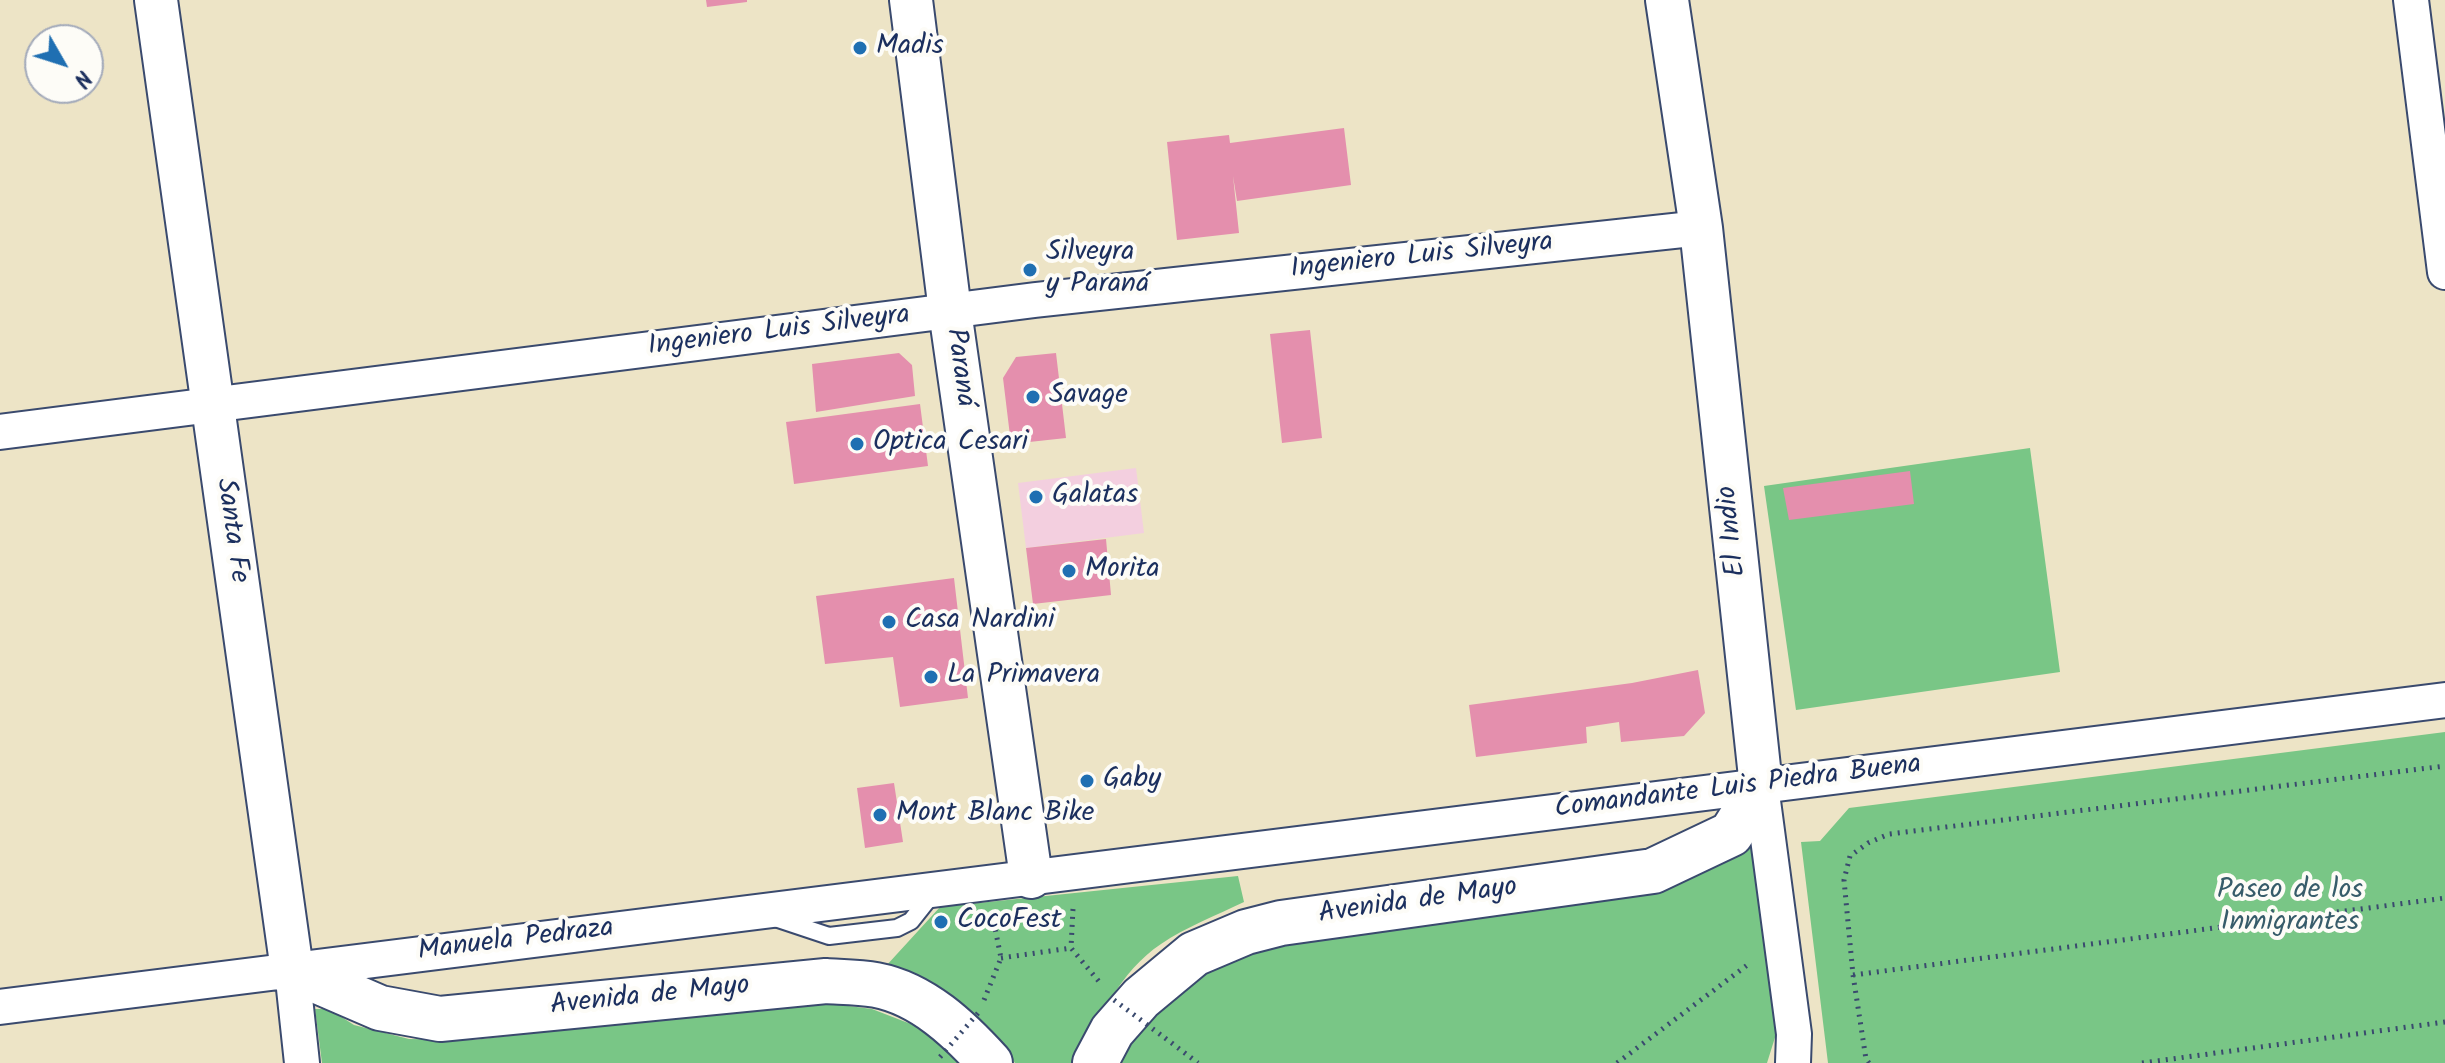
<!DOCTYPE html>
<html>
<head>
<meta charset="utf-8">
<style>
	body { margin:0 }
	#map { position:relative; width:2445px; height:1063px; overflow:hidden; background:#ede4c6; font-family:Kalam,sans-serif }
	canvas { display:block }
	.north { position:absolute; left:24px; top:24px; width:80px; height:80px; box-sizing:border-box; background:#fdfcf7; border:2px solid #a3aaba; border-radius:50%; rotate:129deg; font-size:22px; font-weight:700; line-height:32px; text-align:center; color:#1b2f5e }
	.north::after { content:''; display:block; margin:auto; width:28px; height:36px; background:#1f6fb2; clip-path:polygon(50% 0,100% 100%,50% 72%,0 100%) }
</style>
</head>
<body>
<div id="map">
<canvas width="2445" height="1063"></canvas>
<div class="north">N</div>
</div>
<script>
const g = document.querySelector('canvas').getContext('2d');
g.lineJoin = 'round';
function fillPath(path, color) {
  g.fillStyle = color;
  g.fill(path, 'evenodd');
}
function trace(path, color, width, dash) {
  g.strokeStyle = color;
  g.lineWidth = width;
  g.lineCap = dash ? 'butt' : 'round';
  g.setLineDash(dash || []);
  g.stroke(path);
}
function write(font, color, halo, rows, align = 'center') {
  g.font = font + ' Kalam,sans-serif';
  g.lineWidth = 8;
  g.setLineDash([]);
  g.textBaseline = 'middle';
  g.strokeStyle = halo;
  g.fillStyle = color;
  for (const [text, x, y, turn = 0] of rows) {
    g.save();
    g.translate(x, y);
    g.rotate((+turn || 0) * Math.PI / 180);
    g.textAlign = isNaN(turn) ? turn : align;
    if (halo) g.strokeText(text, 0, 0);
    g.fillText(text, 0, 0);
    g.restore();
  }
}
const built = new Path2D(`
	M1136 468 1144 533 1026 548 1018 483Z`);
const green = new Path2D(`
	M2030 448 2060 672 1796 710 1764 486Z
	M2445 732V1063H1828L1801 842 1820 841 1849 808Z
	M1752 839 1777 1031 1767 1063H1122C1140 1023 1169 995 1205 972 1212 967 1219 961 1226 958 1256 945 1292 941 1324 936L1654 894 1697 876Z
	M1238 876 1244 902C1217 915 1186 927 1161 944 1120 971 1098 1021 1075 1063H1015C998 1037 975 1012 949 996 929 984 906 976 886 966L940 907Z
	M810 1001 872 1009 916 1026 963 1063H322L315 1009H329L354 1025 409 1039 473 1040Z`);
const building = new Path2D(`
	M706 0H747V2L707 7Z
	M1344 128 1351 185 1237 201 1233 176 1239 233 1177 240 1167 142 1229 135 1230 143Z
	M1310 330 1322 438 1282 443 1270 334Z
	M899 353 912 365 915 396 816 412 812 364Z
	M1056 353 1066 438 1011 444 1003 378 1016 357Z
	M920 404 928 466 794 484 786 422Z
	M1910 471 1914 504 1789 520 1783 488Z
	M1106 539 1111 595 1033 604 1026 548Z
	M954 578 968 698 900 707 893 657 825 664 816 596Z
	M1698 670 1705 713 1684 736 1621 742 1619 722 1586 727 1587 743 1476 757 1469 705 1632 683Z
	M894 783 903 842 865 848 857 788Z`);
const path = new Path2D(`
	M1073 909 1071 948 1101 984
	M1001 958 1071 948
	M1853 975 2445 898
	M984 1000 1001 958 993 918
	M1165 1038 1198 1063
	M1617 1063 1750 963
	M1869 1063 1866 1059 1853 975 1844 880 1850 856 1868 843 1889 834 2445 766
	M2142 1063 2445 1022`);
const service = new Path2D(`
	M772 917 829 936 897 928 911 921 934 892`);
const minor = new Path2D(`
	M2411 0 2445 272
	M0 432 1035 300 1701 228
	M1761 786 1794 1034 1793 1063
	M292 970 302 1063
	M0 1007 2445 700`);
const tertiary = new Path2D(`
	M156 0 292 970
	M911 0 950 311 1031 877
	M1667 0 1701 228 1761 786`);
const secondary = new Path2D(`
	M292 970 380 1008 440 1019 826 981C842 982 860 982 876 985 923 994 960 1030 990 1063
	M1095 1063 1112 1031 1141 998 1194 954 1246 932 1281 923 1653 871 1731 834 1761 786`);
const pathBridge = new Path2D(`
	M1114 1000 1165 1038
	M940 1057 979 1012`);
const markers = [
	[860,48,8,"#1f6fb2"],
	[1030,270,8,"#1f6fb2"],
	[1033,397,8,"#1f6fb2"],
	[857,444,8,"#1f6fb2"],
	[1036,497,8,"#1f6fb2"],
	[1069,571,8,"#1f6fb2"],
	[889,622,8,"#1f6fb2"],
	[931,677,8,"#1f6fb2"],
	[1087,781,8,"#1f6fb2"],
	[880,815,8,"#1f6fb2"],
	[941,922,8,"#1f6fb2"]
];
const poiNames = [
	["Madis",876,48],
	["Silveyra",1046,254],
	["y Paraná",1046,286],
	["Savage",1049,397],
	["Optica Cesari",873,444],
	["Galatas",1052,497],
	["Morita",1085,571],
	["Casa Nardini",905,622],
	["La Primavera",947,677],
	["Gaby",1103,781],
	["Mont Blanc Bike",896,815],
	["CocoFest",957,922]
];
const streetNames = [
	["Ingeniero Luis Silveyra",1422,258,-6],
	["Ingeniero Luis Silveyra",779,333,-7],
	["Paraná",958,368,82],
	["Santa Fe",230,531,82],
	["El Indio",1734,531,-96],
	["Comandante Luis Piedra Buena",1738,789,-7],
	["Avenida de Mayo",1418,903,-8],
	["Manuela Pedraza",516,942,-7],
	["Avenida de Mayo",650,998,-6]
];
const parkNames = [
	["Paseo de los",2290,892],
	["Inmigrantes",2290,924]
];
fillPath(built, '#f3cfdf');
fillPath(green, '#79c686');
fillPath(building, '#e48fad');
trace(service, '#3a4a6e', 20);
trace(minor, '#3a4a6e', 38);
trace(tertiary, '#3a4a6e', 46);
trace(secondary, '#3a4a6e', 48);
trace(path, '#3a4a6e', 5, [2, 6]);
trace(service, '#fff', 16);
trace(minor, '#fff', 34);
trace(tertiary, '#fff', 42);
trace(secondary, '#fff', 44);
trace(pathBridge, '#3a4a6e', 5, [2, 6]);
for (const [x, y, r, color] of markers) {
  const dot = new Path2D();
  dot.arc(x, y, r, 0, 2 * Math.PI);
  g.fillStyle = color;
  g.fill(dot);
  trace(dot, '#fdfcf7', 3);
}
write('28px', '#1b2f5e', '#fdfcf7', poiNames, 'left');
write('28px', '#1b2f5e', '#fdfcf7', streetNames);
write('28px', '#375c6a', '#fdfcf7', parkNames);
</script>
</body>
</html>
